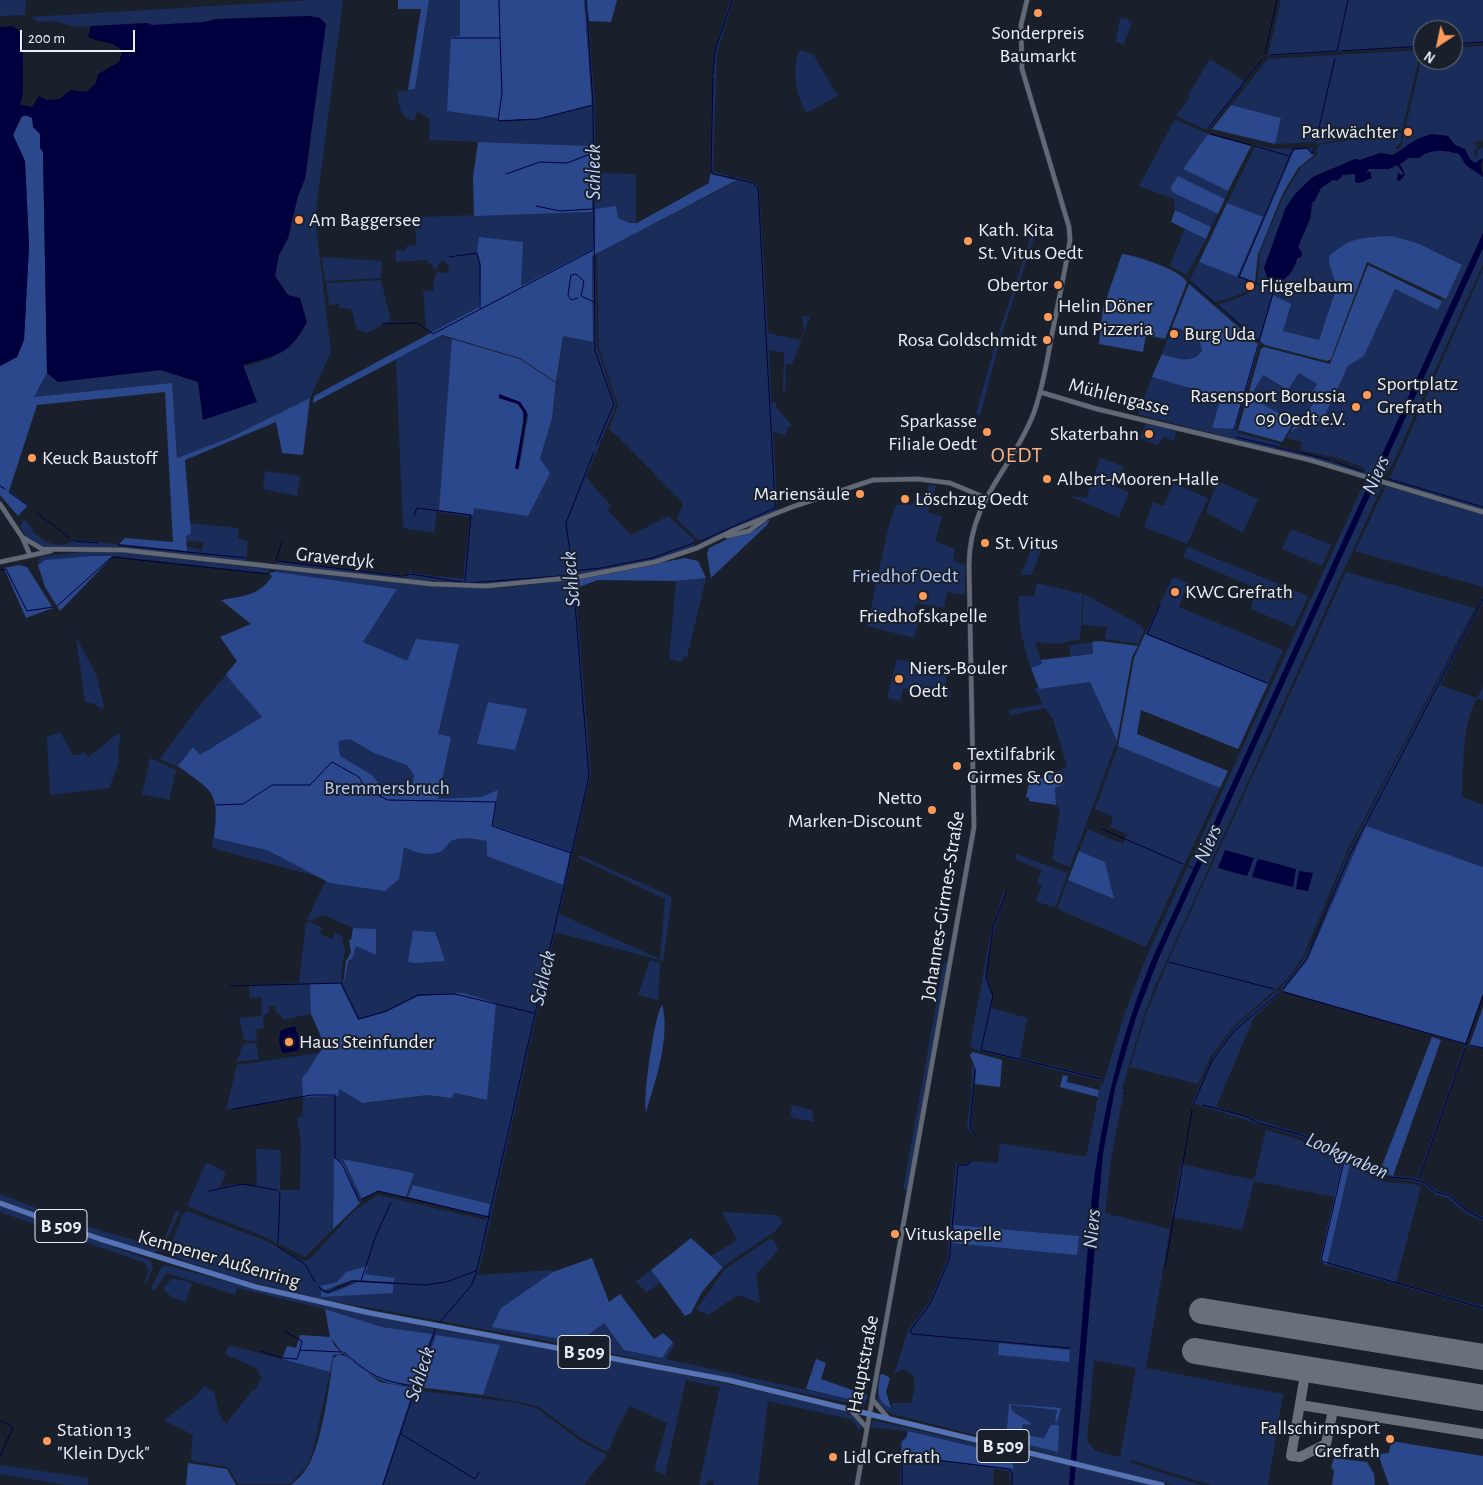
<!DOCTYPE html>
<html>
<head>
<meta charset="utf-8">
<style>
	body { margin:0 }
	#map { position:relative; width:1483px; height:1485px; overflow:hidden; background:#1a202b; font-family:"Alegreya Sans",sans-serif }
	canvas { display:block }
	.north { position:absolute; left:1413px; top:20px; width:50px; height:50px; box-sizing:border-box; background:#1a202b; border:1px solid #6d727c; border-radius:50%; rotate:214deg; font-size:14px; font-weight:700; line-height:20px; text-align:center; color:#eaeef6 }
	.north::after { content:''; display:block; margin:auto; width:18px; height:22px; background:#fe9b58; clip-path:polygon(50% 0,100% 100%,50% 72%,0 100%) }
	.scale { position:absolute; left:20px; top:30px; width:115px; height:22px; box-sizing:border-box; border:2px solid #eaeef6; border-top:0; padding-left:6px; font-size:15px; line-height:18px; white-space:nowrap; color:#eaeef6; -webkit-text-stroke:4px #1a202b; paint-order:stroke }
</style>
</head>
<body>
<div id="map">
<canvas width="1483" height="1485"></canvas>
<div class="north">N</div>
<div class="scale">200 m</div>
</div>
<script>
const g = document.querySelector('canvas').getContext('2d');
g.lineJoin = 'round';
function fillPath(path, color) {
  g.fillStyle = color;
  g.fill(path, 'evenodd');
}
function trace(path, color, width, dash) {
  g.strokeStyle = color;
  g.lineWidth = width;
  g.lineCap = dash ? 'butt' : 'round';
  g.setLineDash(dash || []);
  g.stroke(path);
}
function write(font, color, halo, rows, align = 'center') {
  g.font = font + ' "Alegreya Sans",sans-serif';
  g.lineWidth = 4;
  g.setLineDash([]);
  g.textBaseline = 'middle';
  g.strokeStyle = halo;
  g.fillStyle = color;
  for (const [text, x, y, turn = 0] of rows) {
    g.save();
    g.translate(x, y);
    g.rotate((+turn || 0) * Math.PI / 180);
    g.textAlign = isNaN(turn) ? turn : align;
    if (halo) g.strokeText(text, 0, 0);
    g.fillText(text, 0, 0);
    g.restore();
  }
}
const green = new Path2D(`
	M0 0H26L25 15 0 16Z
	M313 0H343L315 218 331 352 310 398 229 438 177 458 172 384 34 397 47 373 58 382 161 370 198 382 272 358 288 295 275 276 279 255 288 238 298 196 305 179 309 154 320 18 308 16 216 19 204 22 152 25 147 23 77 27 52 21 37 22 31 17Z
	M429 0H460V36L451 37 514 120C534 123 571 109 592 104L584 0H587L595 104V173L633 174 636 176V222L629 223 617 218 595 248 521 286 477 252 481 265 479 307 433 333 426 328 423 291 434 290 433 283 437 272 447 273 450 266 444 261 439 263 436 270 427 260 396 262V250L405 251 407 246 416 245 415 217 592 212V146L429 140 430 119 417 111 415 121C399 118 400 106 397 92L415 89Z
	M730 0H733L717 53 713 169 715 172 730 176 728 179 714 175 710 168 714 53Z
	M1281 0H1483V43L1453 45V30H1423V47L1268 56Z
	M1120 18 1129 19 1128 21 1132 22 1124 44 1116 42Z
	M1483 46V142L1480 140 1474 143 1478 148 1473 152 1476 157 1477 151 1483 147V158L1475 163 1470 159 1465 149 1455 145 1448 136C1424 130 1412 145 1393 155L1380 153 1360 160 1355 159 1312 177 1296 193 1286 207 1264 268 1267 277 1277 283C1286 281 1296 268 1296 258L1301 257 1302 253 1298 247 1310 219 1313 203 1311 202 1314 201 1321 188 1333 179 1337 180 1343 175 1355 173V182L1359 183 1371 178 1370 172 1366 173 1369 169H1389L1397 165 1404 174 1399 175 1398 179 1400 181 1405 174 1399 164 1409 157 1419 158C1430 148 1445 150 1459 154L1466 165 1483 177V233L1373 476 1281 451 1282 447 1365 471V468L1338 458 1300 450 1303 442 1286 438 1290 432 1311 420 1318 423 1322 421 1348 366 1364 356 1395 289 1438 310 1443 298 1446 299 1461 265C1417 243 1373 217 1329 256 1328 269 1336 277 1336 289L1319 340 1283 331 1290 304 1273 296 1260 342 1219 307 1220 304 1246 295 1253 289 1258 279 1260 251 1284 195 1301 167 1316 156 1319 145 1401 132V142L1395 148 1397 150 1401 147 1423 52V60H1453V48Z
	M799 50 813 54 838 96 806 113C795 92 792 72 799 50Z
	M1421 50 1402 130 1316 144V142L1275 144 1281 118 1231 105 1268 59Z
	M1262 58H1263L1210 128 1205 129 1176 116 1189 98 1188 95 1210 59 1244 81Z
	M1177 120 1208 134 1251 144 1208 134 1183 169 1228 191 1225 199 1178 176 1170 188 1174 193 1218 214 1211 227 1175 210 1174 199 1139 186 1174 121Z
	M1256 145 1273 149 1315 148 1313 155 1294 150 1241 276 1254 284 1246 292 1214 303 1189 281 1199 262 1237 277 1263 218 1227 203Z
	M736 177 754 182 759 188 768 333 800 340 804 331 802 316 810 317 792 364 786 363 785 393H783L784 353 769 350 771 403 776 402V407L792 426H788L786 435 773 432 777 503 775 512 704 543 696 538 677 519 683 503C657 478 635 452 609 429L618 406 599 348 597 253 735 182 736 180 731 179Z
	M1037 226 1036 233 1000 339 998 336 1034 227Z
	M1185 228 1206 239 1187 275 1170 266Z
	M1483 248V264L1392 465 1383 478H1378Z
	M595 254 597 348 616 405 586 477 611 506 608 510 631 535 668 516 694 539V545C676 564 552 578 521 582L518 580 516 583 492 584 404 579 403 575 409 574 410 566 411 573 463 579 470 517 437 512 434 533 403 528 396 359 441 336 452 339 440 510 472 514 473 508 540 459 552 418 563 336 593 342 592 256Z
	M322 257 382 261 381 278 325 281Z
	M1483 269V510L1389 480Z
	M381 280 391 322 382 323V325L367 333 357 329 351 309 339 308V304L329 305 326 283Z
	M1172 327 1194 333 1199 337 1202 351C1192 365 1175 358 1162 354Z
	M999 344 980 416 976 414 995 345Z
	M1299 373 1317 384 1316 399 1303 421 1297 417 1294 422 1249 397 1263 375 1288 390Z
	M1152 377 1221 397 1212 427C1221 429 1230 428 1238 430V433L1281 444 1276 450 1138 414Z
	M1146 423 1176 431 1174 441 1164 437 1157 445 1140 438Z
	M1100 458 1123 466 1116 487 1129 492 1119 517 1069 496 1086 498Z
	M265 471 300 476 297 496 263 489Z
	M1218 481 1258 499 1243 533 1206 512Z
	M1365 481 1370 482 1154 955C1122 1031 1102 1115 1092 1197L1069 1485H1011L1009 1471 994 1469 993 1485H900L901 1441 907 1436V1431L870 1427 873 1420 1061 1463V1457L889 1413 877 1403 880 1375C878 1394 873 1400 893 1409L891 1403H911C915 1391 919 1373 903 1369L894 1374 908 1330 929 1303 947 1260 956 1162 957 1164H967L969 1161 998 1163 1000 1143 1086 1157 1101 1083 1103 1084 1125 1012 1148 953ZM954 1225 1078 1236 1077 1254 953 1243ZM999 1344 1069 1350V1361L998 1355ZM1009 1404 1060 1409 1057 1422 1055 1421 1058 1410 1011 1405 1012 1411 1021 1416V1432L1044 1438 1058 1451 1006 1439ZM908 1431 1013 1456 908 1437Z
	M1376 482 1382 485 1381 488 1155 986 1143 1018 1122 1089 1124 1090 1111 1159 1105 1213 1170 1229 1146 1368 1283 1394 1268 1485H1211L1131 1460V1463L1202 1485H1173L1083 1463 1152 1485H1074L1103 1153 1115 1088 1136 1017 1159 957ZM1094 1360 1136 1368 1120 1457 1096 1451 1087 1442Z
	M1173 483 1208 498 1187 544 1144 527 1153 502 1164 506Z
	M929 485 936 486 928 512 942 517 935 541 955 549 953 560 965 565V595L947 592 944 608 916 603 912 621 919 622 914 638 867 626 889 524 896 505 913 504 916 496H923V505Z
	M1386 486 1483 514V587L1355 551Z
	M24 519 33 529 32 531C47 543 55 550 75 540L187 551V547L199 549 201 552 204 542 186 541V535L191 533 189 523 239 528 237 538 248 541 246 561 115 547H41L25 536 20 526Z
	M1291 529 1331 545 1322 566 1282 549Z
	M1037 535 1046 539 1031 575H1021Z
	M1188 547 1308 596 1294 627 1251 609 1256 588 1183 557Z
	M90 551 126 553 269 569 268 573 255 572 113 556 46 560 37 565 40 557 46 556Z
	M275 561 400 575 399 578 278 565Z
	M278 569 460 588H502L571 580 572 583H575L591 773 559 914 660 959 665 899 579 858V855L672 897 663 961 555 932 478 1275 552 1270 553 1272 501 1308 600 1345 588 1335 603 1322 624 1350 662 1358 673 1342 675 1344 666 1359 861 1402 866 1395 868 1396 864 1406 595 1350 317 1298 232 1277 170 1256V1247L183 1214 187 1211 264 1240 304 1261 310 1259 354 1211 378 1195 486 1220 490 1204 412 1186 408 1197H406L414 1173 344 1159 362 1199 360 1203 343 1164 334 1158 333 1229 305 1257 260 1235 189 1207 188 1204 206 1162 226 1172 220 1188 233 1184 257 1186 256 1149 281 1150 280 1190H300L301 1141 297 1119 303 1115V1097L226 1110 237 1065 319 1053 312 1067 302 1078 338 1095V1088L367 1103 428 1095 445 1096 454 1093 475 1098 496 1003 455 994 418 996 386 1012 358 1020 340 983 311 984V1014L283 1020 281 1015 276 1012 275 1006H269V1012L263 1016 264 1028 256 1029 257 1041 244 1040 239 1018 261 1016 262 997 250 998 249 986H229L299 983 306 923 308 922 322 927 320 934 332 939 335 933 342 936 345 951 341 970 342 984 356 946 376 954V929L353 928 323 915 310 921 307 919 326 880H330L212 848C213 837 217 825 217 814 217 782 184 769 160 759L195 711 226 675 262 716 226 673 238 660 362 640 397 589 273 572ZM367 1266 365 1274 395 1278 374 1282 352 1280 338 1287 321 1286 337 1282ZM368 1283 393 1284V1293L321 1296V1292L328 1294 348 1284Z
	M1346 572 1475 608 1348 849 1303 957 1287 979 1232 1028 1211 1056 1198 1084 1130 1067 1145 1017 1168 961Z
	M1173 577 1188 583 1179 607 1283 650 1268 684 1145 634Z
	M706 578 687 657 684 656 682 662 669 659 676 581Z
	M1037 583 1083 594 1080 639 1058 644 1035 642 1042 664 1031 668C1023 644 1017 621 1019 596H1034Z
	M1084 594 1142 626 1144 631 1138 644 1105 639 1107 627 1082 625Z
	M1483 597V602L1440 685 1477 698 1483 687V700L1477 698C1461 726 1464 766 1462 797L1483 805V867L1366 827 1308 959 1284 992 1280 988C1318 955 1329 892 1351 848 1394 763 1439 680 1483 597Z
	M76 637 96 674 104 706 102 709 95 704 85 702Z
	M1091 642 1093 654 1071 657 1069 646Z
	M897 659 946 671V691H950L951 697H940L904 688 900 701 887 698Z
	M1090 682 1117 741 1070 867 1052 860 1060 810 1056 805 1055 788 1064 784 1059 771 1067 767 1053 719 1045 708 1010 715 1009 710 1043 704 1034 688Z
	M60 732 73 755H79L84 751 89 757 118 733 121 737 118 747 119 762 109 788 50 795 47 737Z
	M1118 746 1220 788 1146 947 1060 910 1058 907 1068 880 1113 899 1105 862 1079 851 1088 829 1123 844 1127 834 1110 827 1113 817 1095 809Z
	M150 758 176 770 169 800 142 794Z
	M1016 854 1068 873 1056 906 1052 907 1036 901 1042 886 1037 883 1042 870 1015 859Z
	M1004 891 1006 892C999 915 986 954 987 978 988 992 995 990 992 1008L1027 1018 1020 1058 1102 1078 1101 1081 973 1049 970 1045 991 933Z
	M650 960 660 963 658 1000 638 995Z
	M944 961 948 964 907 1190 903 1189Z
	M1278 990 1281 993 1254 1017 1216 1107 1302 1134 1386 1175 1418 1178 1464 1046 1466 1047 1420 1179 1438 1191 1450 1194 1468 1211 1483 1217V1221L1466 1214 1448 1198 1436 1195 1423 1184 1413 1181 1385 1178 1301 1137 1192 1103 1213 1057 1233 1029Z
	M247 1043H256L259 1059 237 1062 242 1046Z
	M972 1065 976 1070 971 1126 978 1137 967 1127 971 1097Z
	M792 1105 812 1110 814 1122 790 1117Z
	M1266 1130 1300 1140 1343 1161 1335 1197 1254 1181 1242 1230 1172 1217 1181 1164 1254 1180Z
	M1350 1164 1384 1182 1412 1184 1421 1187 1396 1282 1483 1306V1309L1327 1265Z
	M0 1194 70 1221 154 1246 164 1240 176 1211H179V1214L161 1250 152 1253 68 1226 0 1200Z
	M0 1205 150 1260 153 1268 146 1284 144 1283 149 1271 145 1263 0 1212Z
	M722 1212 775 1215 780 1218 782 1223 774 1232 723 1266 711 1256 737 1240Z
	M771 1238 779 1249 756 1275 760 1303 738 1295 708 1315 696 1310 725 1269Z
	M165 1265 237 1284 434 1329 595 1356 826 1405 855 1416 858 1419 861 1429 858 1430 856 1424 850 1419 768 1401 758 1485H713L714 1482 709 1480 706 1485H699L720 1387 686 1380 665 1475 656 1471 655 1467 667 1423 630 1406 618 1427 609 1450 605 1451 583 1439 537 1406 483 1395 499 1345 418 1387 417 1390 517 1403 536 1408 582 1442 605 1454 606 1457 584 1485H382L431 1334 382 1327 325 1309 237 1288 235 1295 167 1273 154 1291 151 1288 161 1268Z
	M651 1270 660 1283 646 1293 636 1281Z
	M172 1278 192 1283 186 1302 171 1297 163 1288Z
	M229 1345 330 1372 312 1455 306 1467 290 1484H238L228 1467 193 1461 191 1458 193 1435 164 1420 197 1395 204 1386 214 1392 219 1414 226 1424 253 1389 255 1390 262 1377 257 1372 258 1369 225 1354Z
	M0 1465 88 1478V1485H67L0 1474Z`);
const forest = new Path2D(`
	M398 0H429L415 89 408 90 421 9H398Z
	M460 0H584L592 105 538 119 499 120 497 118 447 111 451 37 460 36Z
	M587 0H617L611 22 589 21Z
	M1231 105 1281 118 1275 144 1212 129Z
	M23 115 32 118 42 138 40 148 43 152 47 373 34 397 172 383 177 458 229 438 310 398 303 455 282 453 276 422 185 460 191 534 186 536 187 551 119 544 125 538 173 542 165 392 37 405 9 491 28 505 18 516 0 495V366L17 357 24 340 29 246 25 161 13 135Z
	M1208 134 1251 146 1228 191 1183 169Z
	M478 142 592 146V212L474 216 473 177Z
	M1316 148 1313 156 1298 168 1283 193 1258 254 1255 282 1240 276 1294 150 1307 149 1313 155Z
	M710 174 737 180 592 256 593 342 563 336 556 382 520 358 442 335 313 403 314 396 479 307 481 265 477 252 479 237 523 242 521 286 595 248V209L616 206 618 218 629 223H637L709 183Z
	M1178 176 1225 199 1218 214 1174 193 1170 188Z
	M1227 203 1263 217 1237 277 1199 262Z
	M1175 210 1211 227 1206 239 1171 222Z
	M1391 236 1417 243 1462 265 1446 299 1367 262 1331 359 1327 361 1265 345 1260 341 1273 295 1291 304 1283 331 1319 340 1336 289C1336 277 1328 269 1329 256 1350 237 1364 237 1391 236Z
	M1122 254C1135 255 1181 270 1187 282L1165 339 1146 335 1143 352 1099 344 1103 308Z
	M1368 265 1442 301 1438 310 1395 289 1364 356 1348 366 1322 421 1318 423 1311 420 1290 432 1299 418 1303 420 1316 399 1310 396 1317 384 1299 373 1288 390 1263 375 1250 397 1294 422 1282 442 1238 430 1261 349 1264 347 1330 364Z
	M1189 284 1259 345 1235 429 1212 428 1221 397 1152 377 1162 354C1175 358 1192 365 1202 351L1199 338 1194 333 1172 327Z
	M452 339 520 359 556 383 552 418 540 459 550 473 528 516 474 508 473 515 439 510ZM501 395 520 402 528 415 519 468 516 469 524 414 518 404 499 398Z
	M770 519 767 525 711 578 707 554 709 548 736 535 756 530Z
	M93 556H113L60 611 45 587 38 565 45 560Z
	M685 558 698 561 706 578 676 581 598 580 576 588 575 583H572L571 580Z
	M19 565 27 567 53 608 26 618 4 568Z
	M276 572 397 589 363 642 407 661 416 639 459 644 438 734 451 737 438 799 481 797 498 790 492 825 570 852 563 885 487 856V841C476 839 462 836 451 841 448 843 446 848 443 850 431 858 414 852 404 847L399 879 385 891 330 883 267 850 214 838C220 791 213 792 178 766L193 747 200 755 262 717 226 675 237 661 220 637 251 624 221 600C242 596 260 596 272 576L269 573ZM350 739 374 753 407 765 414 775 413 784 409 787 394 783 382 787 372 775 340 756 338 741Z
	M1145 634 1268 684 1238 749 1141 710 1137 734 1228 771 1220 788 1118 746 1134 658Z
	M1099 641 1138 646 1132 657 1117 741 1090 682 1039 689 1031 668 1042 664 1041 660 1093 654 1092 642Z
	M488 702 527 709 515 750 477 744Z
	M1059 771 1064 784 1055 788 1056 805 1029 801V798L1026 797 1029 783Z
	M1366 826 1483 867V993L1465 1044 1283 991 1308 959Z
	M1079 851 1105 862 1114 899 1068 880Z
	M353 928 376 929V955L356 946 352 959 349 960 343 985 346 961 351 952 349 940H351Z
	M413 931 435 932 445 961 415 963 408 962Z
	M340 983 358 1020 386 1012 418 996 463 993 496 1003 487 1100 454 1093 452 1098 428 1095 363 1103 339 1089 338 1096 303 1097 302 1078C312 1068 315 1056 325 1046L311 1014 310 984Z
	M662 1005C671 1036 655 1082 646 1112 643 1097 654 1017 662 1005Z
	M1483 1007V1048L1469 1046Z
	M1432 1037 1441 1040 1393 1176 1380 1171Z
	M973 1052 1002 1060 1000 1087 975 1084 976 1070 970 1055Z
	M1063 1075 1068 1076 1067 1082 1099 1090 1098 1097 1060 1087Z
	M334 1158 343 1163 360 1203 333 1229Z
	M343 1159 414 1173 406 1197 378 1191 362 1199Z
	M1343 1161 1350 1164 1327 1265 1320 1261Z
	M413 1185 490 1204 487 1217 408 1197Z
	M954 1225 1079 1236 1077 1255 952 1243Z
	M691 1238 723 1267 702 1292 691 1313 685 1316 651 1270Z
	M592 1258 609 1302 620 1294 654 1339 663 1333 673 1342 662 1358 624 1350 604 1323 588 1335 602 1346 492 1327 501 1308 553 1272Z
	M368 1266 365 1274 395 1278 393 1282 352 1280 325 1290 320 1286 337 1282 346 1272Z
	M358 1282 393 1284V1293L321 1297V1291L328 1294Z
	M325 1309 382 1327 432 1334 414 1386C405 1385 395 1385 386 1382 367 1375 341 1355 331 1337L334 1345 343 1354 333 1355 330 1372 282 1359 287 1346 296 1348 300 1335 330 1337Z
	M436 1335 500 1345 483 1395 418 1387Z
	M999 1343 1070 1350 1069 1362 998 1355Z
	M338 1355 345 1356 380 1382 414 1388 382 1485H291C297 1480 303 1474 307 1468 321 1447 330 1384 333 1358Z
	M816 1359 826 1363 821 1379 866 1395 865 1399 861 1402 806 1389Z
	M883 1374 890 1378 886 1392 891 1408C875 1401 878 1391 880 1375Z
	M1009 1404 1061 1408 1057 1422 1055 1421 1057 1410 1011 1405 1012 1411 1031 1423 1030 1425 1023 1424 1021 1432 1023 1434 1044 1438 1051 1425H1059L1058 1452 1006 1439Z
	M908 1431 1013 1456V1469L901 1455 902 1442 907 1437Z
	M1391 1441 1483 1456V1485H1389L1378 1454 1389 1453Z
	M1334 1458 1367 1462 1374 1474 1375 1485H1332L1334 1471 1331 1467Z
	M188 1463 227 1469 236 1485H186Z`);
const water = new Path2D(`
	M308 16 320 18 326 24 305 179 298 196 288 238 279 255 275 276 288 295 300 298 307 322C289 356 277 355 243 365L257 402 203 420 198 382 161 370 58 382 47 373 43 152 40 148V134L33 127 32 118 27 115 21 117 13 135 25 161 29 246 24 340 17 357 0 366V27L13 26 23 34V93L20 105 32 107 39 96 47 100 59 99 71 90 87 92 96 83 98 74 119 62 122 52C116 41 101 43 90 38L88 36 91 26 147 23 152 25 204 22 216 19Z
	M1431 134 1448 136 1455 145 1465 149 1470 159 1475 163 1483 158 1481 165 1483 177 1466 165 1459 154C1446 150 1430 148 1419 158H1409L1400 164 1405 174 1400 181 1397 180 1398 172 1400 175 1404 174 1397 165 1389 169H1369L1366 172H1370L1372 178 1359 183 1355 182V174L1343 175 1337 181 1333 180 1321 188 1314 202H1312L1310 219 1298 247 1302 253 1301 257 1297 258C1296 268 1286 281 1277 283L1267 277 1264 268 1286 207 1296 193 1313 177 1355 159 1360 160 1380 153 1393 155 1417 139Z
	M1483 233V248L1159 957 1136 1017 1115 1088 1103 1153 1074 1485H1069L1092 1197C1102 1113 1121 1034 1154 955Z
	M499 394 520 402 527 412 518 470 515 468 524 421 523 411 518 404 499 398Z
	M1225 850 1254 858 1247 876 1218 868Z
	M1259 859 1296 869 1293 887 1252 877 1257 861Z
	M1299 871 1313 873 1308 891 1296 889Z
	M295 1026 301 1045 297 1051 283 1053C279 1047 278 1037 281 1030Z`);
const stream = new Path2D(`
	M586 0V10
	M587 12 593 104 595 351 614 404 597 444
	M452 38H500L499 0
	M500 38 502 93 498 121 538 119 593 105
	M1453 44 1483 42
	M1341 51 1423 46
	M1265 54 1277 0
	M1270 55 1337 51 1348 0
	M713 75 715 51 732 0
	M1209 127 1262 59
	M1210 134 1251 145
	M1316 141 1335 58
	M1255 146 1289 156
	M506 174 540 162 567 163 593 153
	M536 206 560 211 592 209
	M449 257 477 253 480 265V308
	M1190 281 1215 303
	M1254 283 1239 277 1290 156 1293 149 1308 148 1312 154 1314 148
	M1256 283 1274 290
	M578 298 571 300 568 295 571 275 576 274 584 281 581 296 594 302
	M1219 306 1259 341 1276 283
	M383 324 417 323 433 334 593 250
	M1236 423 1258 345
	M1234 429 1235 425
	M1236 437 1278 447
	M1281 448 1330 460
	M1335 462 1364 472
	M1389 479 1483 507
	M0 486 5 489
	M9 492 27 505
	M37 513 70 538
	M414 515 417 508 471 515 465 581
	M74 541 98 543
	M282 541 276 561 400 576
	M701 541 775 508V502L758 188 753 183 714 174 711 170 713 78
	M118 545 246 558
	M0 570 6 569 27 611 53 607
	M573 571 601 568 652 558 694 543
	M573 575 566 523 594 452
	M404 576 411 574 468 583 572 575
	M1160 605 1147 634 1267 683
	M57 606 112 557 268 574
	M216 805 243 804 272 785H310L332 762 359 777 366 790 388 800 496 802 492 826 571 853
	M1102 829 1183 864
	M1188 866 1194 869
	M1006 892 993 928 986 977 993 996 981 1050 1101 1079
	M1169 962 1274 989
	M230 986 341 983 359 1019 386 1011 418 995 455 994 534 1013
	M1283 989 1306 960 1350 854 1483 599
	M1284 992 1466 1044 1483 996
	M1470 1045 1483 1048
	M975 1070 970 1127 977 1137
	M1124 1093 1126 1094
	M1194 1103 1212 1061 1234 1031 1279 993
	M1203 1105 1245 1116 1259 1123 1301 1135 1368 1165 1387 1177 1412 1179 1423 1182 1436 1192 1449 1195 1467 1211 1483 1219
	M233 1109 311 1095H335V1158L342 1164 359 1201
	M970 1161 968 1165H958L949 1260 930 1304 910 1331 912 1334 1070 1348
	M1344 1161 1321 1261 1483 1308
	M1419 1179 1465 1048
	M209 1191 242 1184 277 1190 280 1193 278 1243
	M362 1199 378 1191 489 1217
	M278 1247 305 1264 315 1282
	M1165 1268 1192 1110
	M361 1281 375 1238 391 1202
	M319 1287 323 1291 328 1292 353 1281 426 1285 446 1282 476 1271
	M438 1324 471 1286 476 1274 589 776 573 579
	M284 1331 302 1341 300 1350
	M260 1351 283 1358 297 1359 300 1350 341 1352
	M344 1352C369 1375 382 1382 416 1386
	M0 1420 13 1427 0 1457
	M401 1434 475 1479 479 1472
	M383 1485 436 1327
	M902 1485V1456L1010 1469 1012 1473V1485`);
const taxiway = new Path2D(`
	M1306 1369 1291 1456 1300 1457 1326 1444 1333 1410
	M1300 1405 1483 1434`);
const runway = new Path2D(`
	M1202 1311 1483 1357
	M1195 1351 1483 1398`);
const secondary = new Path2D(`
	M1040 392 1097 409 1310 460 1483 512
	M0 504 22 537 30 555
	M727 536 749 531 765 519
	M22 537 42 549 123 550 432 584 487 586 578 577 655 562 697 548 734 530 792 507 873 480 918 479 950 483 986 498
	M0 562 51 551
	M872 1399 888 1418
	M851 1410 866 1427
	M857 1485 974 827 969 566C969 500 1011 471 1033 415 1043 389 1047 360 1052 334 1058 303 1065 272 1070 240L1069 227 1022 69 1021 25 1027 0`);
const primary = new Path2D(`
	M0 1203 100 1239 256 1287 370 1313 728 1380 1162 1485`);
const markers = [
	[1038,13,5,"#fe9b58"],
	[1408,132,5,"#fe9b58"],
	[299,220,5,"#fe9b58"],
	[968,241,5,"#fe9b58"],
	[1058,285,5,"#fe9b58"],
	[1250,286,5,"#fe9b58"],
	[1048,317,5,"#fe9b58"],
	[1174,334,5,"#fe9b58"],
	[1047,340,5,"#fe9b58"],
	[1367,395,5,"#fe9b58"],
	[1356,407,5,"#fe9b58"],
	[987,432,5,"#fe9b58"],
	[1149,434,5,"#fe9b58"],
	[32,458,5,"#fe9b58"],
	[1047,479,5,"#fe9b58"],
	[860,494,5,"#fe9b58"],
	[905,499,5,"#fe9b58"],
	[985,543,5,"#fe9b58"],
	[1175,592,5,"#fe9b58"],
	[923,596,5,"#fe9b58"],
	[899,679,5,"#fe9b58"],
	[957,766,5,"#fe9b58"],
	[932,810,5,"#fe9b58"],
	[289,1042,5,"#fe9b58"],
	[895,1234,5,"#fe9b58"],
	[1390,1439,5,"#fe9b58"],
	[47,1441,5,"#fe9b58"],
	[833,1457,5,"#fe9b58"]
];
const shields = [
	[61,1226,52],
	[584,1352,52],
	[1003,1446,52]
];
const shieldNames = [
	["B 509",61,1226],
	["B 509",584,1352],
	["B 509",1003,1446]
];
const poiNames = [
	["Sonderpreis",1038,33,"center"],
	["Baumarkt",1038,56,"center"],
	["Parkwächter",1398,132,"right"],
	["Am Baggersee",309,220],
	["Kath. Kita",978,230],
	["St. Vitus Oedt",978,253],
	["Obertor",1048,285,"right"],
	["Flügelbaum",1260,286],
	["Helin Döner",1058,306],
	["und Pizzeria",1058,329],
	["Burg Uda",1184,334],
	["Rosa Goldschmidt",1037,340,"right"],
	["Sportplatz",1377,384],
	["Grefrath",1377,407],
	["Rasensport Borussia",1346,396,"right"],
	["09 Oedt e.V.",1346,419,"right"],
	["Sparkasse",977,421,"right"],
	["Filiale Oedt",977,444,"right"],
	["Skaterbahn",1139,434,"right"],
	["Keuck Baustoff",42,458],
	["Albert-Mooren-Halle",1057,479],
	["Mariensäule",850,494,"right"],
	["Löschzug Oedt",915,499],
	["St. Vitus",995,543],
	["KWC Grefrath",1185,592],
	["Friedhofskapelle",923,616,"center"],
	["Niers-Bouler",909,668],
	["Oedt",909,691],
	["Textilfabrik",967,754],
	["Girmes & Co",967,777],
	["Netto",922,798,"right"],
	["Marken-Discount",922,821,"right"],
	["Haus Steinfunder",299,1042],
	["Vituskapelle",905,1234],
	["Fallschirmsport",1380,1428,"right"],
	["Grefrath",1380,1451,"right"],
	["Station 13",57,1430],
	["\"Klein Dyck\"",57,1453],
	["Lidl Grefrath",843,1457]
];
const streetNames = [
	["Mühlengasse",1119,397,14],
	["Graverdyk",335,558,6],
	["Johannes-Girmes-Straße",943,906,-81],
	["Kempener Außenring",219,1259,16],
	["Hauptstraße",863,1364,-79]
];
const parkNames = [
	["Friedhof Oedt",905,576],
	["Bremmersbruch",387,788]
];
const waterNames = [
	["Schleck",594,172,-90],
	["Niers",1376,475,-66],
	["Schleck",571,579,-95],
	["Niers",1208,844,-66],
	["Schleck",543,978,-77],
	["Lookgraben",1347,1156,24],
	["Niers",1092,1229,-85],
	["Schleck",420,1374,-72]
];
const quarterNames = [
	["OEDT",1017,455]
];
fillPath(green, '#1a2d5a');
fillPath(forest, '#2b488c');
fillPath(water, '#01003e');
trace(stream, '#01003e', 1);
trace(taxiway, '#6a707a', 10);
trace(runway, '#6a707a', 26);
trace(secondary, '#383b45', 5.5);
trace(primary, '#383b45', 6);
trace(secondary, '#626976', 4.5);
trace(primary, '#5573b8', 5);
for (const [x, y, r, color] of markers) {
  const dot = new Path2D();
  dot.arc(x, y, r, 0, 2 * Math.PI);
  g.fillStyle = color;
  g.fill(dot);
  trace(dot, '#1a202b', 2);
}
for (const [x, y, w] of shields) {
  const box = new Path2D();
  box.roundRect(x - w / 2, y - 16.5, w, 33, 4);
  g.fillStyle = '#1a202b';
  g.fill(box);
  trace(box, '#eaeef6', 1);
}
write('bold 19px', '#eaeef6', null, shieldNames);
write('20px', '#eaeef6', '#1a202b', poiNames, 'left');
write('20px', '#eaeef6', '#1a202b', streetNames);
write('20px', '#b5c8f0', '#1a202b', parkNames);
write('italic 21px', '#c1d4fc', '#1a202b', waterNames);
g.letterSpacing = '1px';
write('22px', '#f6b185', '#1a202b', quarterNames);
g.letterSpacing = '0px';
</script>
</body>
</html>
